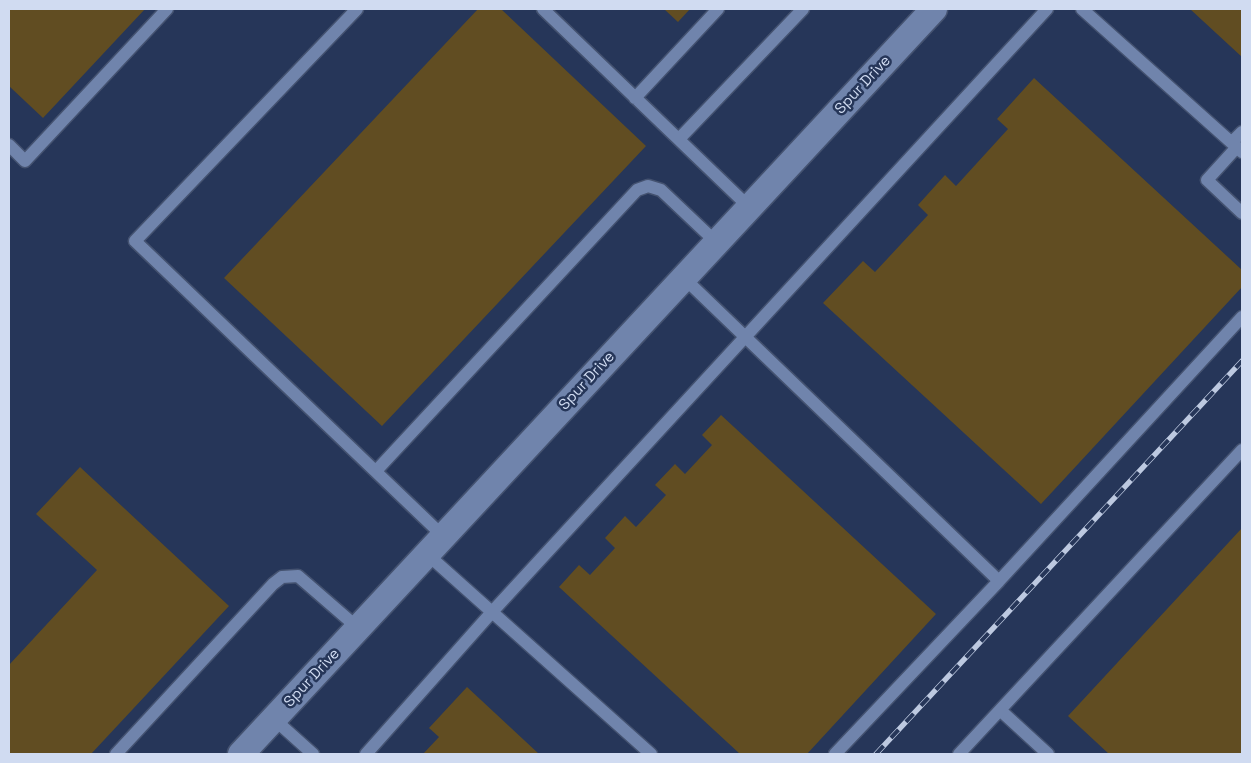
<!DOCTYPE html>
<html>
<head>
<meta charset="utf-8">
<style>
	body { margin:0 }
	#map { position:relative; width:1251px; height:763px; overflow:hidden; background:#263659; font-family:"Space Grotesk",sans-serif }
	canvas { display:block }
	.frame { position:absolute; inset:0; border:10px solid #d0dbf1; pointer-events:none }
</style>
</head>
<body>
<div id="map">
<canvas width="1251" height="763"></canvas>
<div class="frame"></div>
</div>
<script>
const g = document.querySelector('canvas').getContext('2d');
g.lineJoin = 'round';
function fillPath(path, color) {
  g.fillStyle = color;
  g.fill(path, 'evenodd');
}
function trace(path, color, width, dash) {
  g.strokeStyle = color;
  g.lineWidth = width;
  g.lineCap = dash ? 'butt' : 'round';
  g.setLineDash(dash || []);
  g.stroke(path);
}
function write(font, color, halo, rows, align = 'center') {
  g.font = font + ' "Space Grotesk",sans-serif';
  g.lineWidth = 5;
  g.setLineDash([]);
  g.textBaseline = 'middle';
  g.strokeStyle = halo;
  g.fillStyle = color;
  for (const [text, x, y, turn = 0] of rows) {
    g.save();
    g.translate(x, y);
    g.rotate((+turn || 0) * Math.PI / 180);
    g.textAlign = isNaN(turn) ? turn : align;
    if (halo) g.strokeText(text, 0, 0);
    g.fillText(text, 0, 0);
    g.restore();
  }
}
const building = new Path2D(`
	M9 9H145L43 118 9 86Z
	M478 9H501L646 146 382 426 224 278Z
	M664 9H690L678 22Z
	M1190 9H1242V57Z
	M1034 78 1242 270V287L1041 504 823 303 863 261 875 272 928 215 918 205 945 175 956 186 1008 129 997 119Z
	M721 415 936 614 807 754H740L559 587 579 565 590 575 615 548 605 538 625 516 636 527 666 495 655 485 675 464 685 474 712 445 702 435Z
	M80 467 229 606 91 754H9V665L97 570 36 514Z
	M1242 528V754H1109L1068 716Z
	M467 687 539 754H423L439 737 429 728Z`);
const service = new Path2D(`
	M357 9 135 241 443 536
	M543 9 749 207
	M1082 9 1242 152
	M635 98 718 9
	M679 139 803 9
	M1232 142 1242 132
	M9 145 25 161 167 9
	M1237 147 1207 180 1242 213
	M684 278 999 581 835 754
	M376 471 637 190 648 186 661 190 717 243
	M427 554 651 754
	M999 581 1242 317
	M1000 710 1048 754
	M274 719 313 754
	M116 754 273 584 282 577 298 576 358 628
	M366 754 492 612 1047 9
	M959 754 1242 450`);
const minor = new Path2D(`
	M241 754 934 9`);
const rail = new Path2D(`
	M876 754 1242 361`);
const streetNames = [
	["Spur Drive",863,85,-47],
	["Spur Drive",587,381,-47],
	["Spur Drive",312,678,-47]
];
fillPath(building, '#614d22');
trace(service, '#445270', 15);
trace(minor, '#445270', 29);
trace(service, '#7084ac', 12);
trace(minor, '#7084ac', 26);
trace(rail, '#bdc9e0', 5.5);
trace(rail, '#263659', 4, [11]);
write('15px', '#d0dbf1', '#263659', streetNames);
</script>
</body>
</html>
